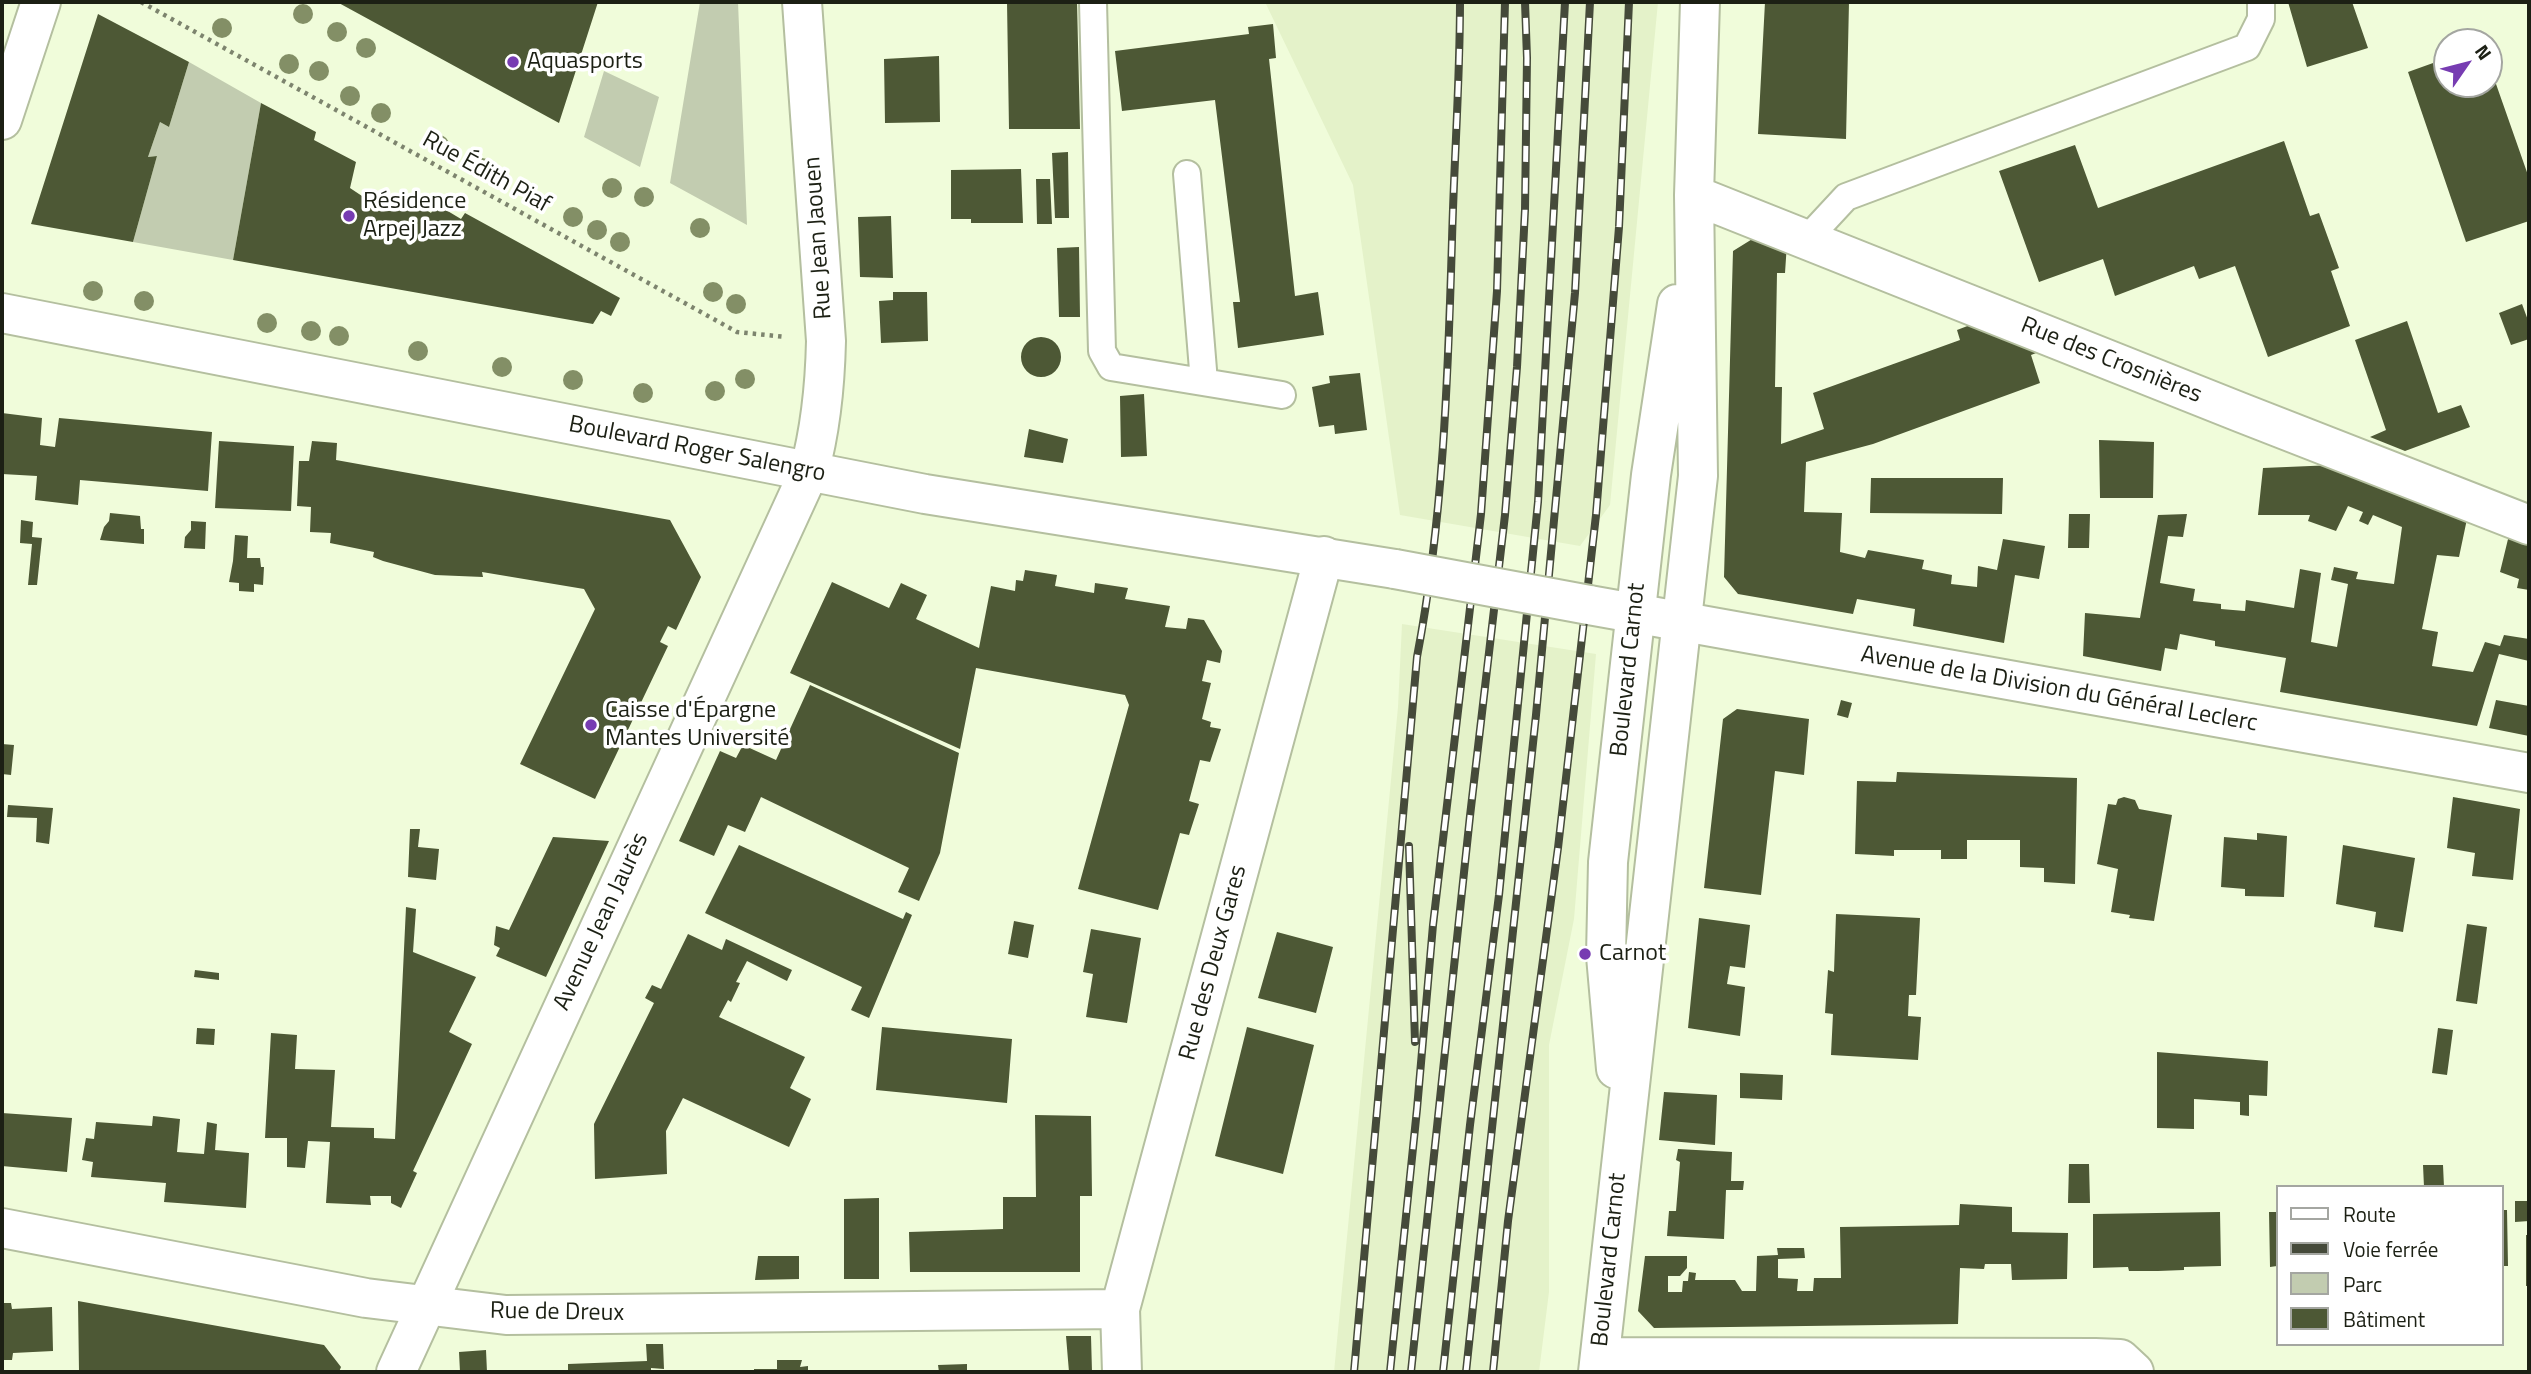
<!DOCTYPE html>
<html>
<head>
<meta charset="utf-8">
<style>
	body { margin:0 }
	#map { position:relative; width:2531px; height:1374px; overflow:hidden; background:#f0fcda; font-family:"Titillium Web",sans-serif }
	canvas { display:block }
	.frame { position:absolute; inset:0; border:4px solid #1c2014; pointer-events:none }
	.legend { position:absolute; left:2276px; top:1185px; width:228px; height:161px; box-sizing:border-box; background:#fff; border:2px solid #a4a6a1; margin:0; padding:9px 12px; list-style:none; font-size:21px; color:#1c2014 }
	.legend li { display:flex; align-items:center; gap:14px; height:35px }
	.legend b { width:35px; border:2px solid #a4a6a1 }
	.north { position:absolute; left:2433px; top:28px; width:70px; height:70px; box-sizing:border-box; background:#fff; border:2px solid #a4a6a1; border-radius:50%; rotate:55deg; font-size:19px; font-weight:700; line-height:28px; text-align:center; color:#1c2014 }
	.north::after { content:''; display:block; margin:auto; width:24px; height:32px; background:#773cb2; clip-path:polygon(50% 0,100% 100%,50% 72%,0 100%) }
</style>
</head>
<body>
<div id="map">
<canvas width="2531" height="1374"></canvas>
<div class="frame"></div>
<ul class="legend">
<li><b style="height:9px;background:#fff"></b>Route</li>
<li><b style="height:9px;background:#454a3a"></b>Voie ferrée</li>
<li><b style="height:19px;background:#c2ccb0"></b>Parc</li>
<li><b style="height:19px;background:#4d5835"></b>Bâtiment</li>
</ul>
<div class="north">N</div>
</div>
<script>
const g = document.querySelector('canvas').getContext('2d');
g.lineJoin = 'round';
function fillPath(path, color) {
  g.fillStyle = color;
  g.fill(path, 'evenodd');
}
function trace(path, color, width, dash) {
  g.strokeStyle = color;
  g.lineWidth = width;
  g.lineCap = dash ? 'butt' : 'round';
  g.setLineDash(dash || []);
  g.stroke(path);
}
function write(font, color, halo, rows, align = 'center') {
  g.font = font + ' "Titillium Web",sans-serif';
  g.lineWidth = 7;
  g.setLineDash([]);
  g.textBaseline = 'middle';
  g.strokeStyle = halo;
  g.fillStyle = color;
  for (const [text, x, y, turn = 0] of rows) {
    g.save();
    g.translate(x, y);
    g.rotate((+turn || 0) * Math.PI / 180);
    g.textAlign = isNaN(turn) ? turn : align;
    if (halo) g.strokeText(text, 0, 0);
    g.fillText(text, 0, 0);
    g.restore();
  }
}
const built = new Path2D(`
	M1265 2H1658L1610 505 1580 546 1400 515 1353 185Z
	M1402 624 1596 654 1574 919 1549 1045V1292L1539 1372H1334L1398 707Z`);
const green = new Path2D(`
	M700 2H738L747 225 670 183Z
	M189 62 261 103 233 260 133 242 157 156 148 157 160 122 169 127Z
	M604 71 659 97 640 167 584 137Z`);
const building = new Path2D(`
	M337 2H598L559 123Z
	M1007 2H1077L1080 129H1009Z
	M1765 2H1849L1846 139 1758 134Z
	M2288 2H2352L2368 48 2307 67Z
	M98 14 189 62 169 127 160 122 148 157 157 156 133 242 31 224Z
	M1273 24 1276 58 1269 59 1295 296 1318 292 1324 335 1238 348 1233 302H1240L1215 100 1122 111 1115 51 1249 34 1248 27Z
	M939 56 940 122 885 123 884 59Z
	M2447 58V84H2489V64L2529 178V221L2466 242 2408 72Z
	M261 103 316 132 314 140 356 162 350 188 371 202 377 193 400 207 406 197 431 213 436 204 461 219 465 213 620 298 611 316 601 311 593 324 233 260Z
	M2284 141 2310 216 2319 213 2339 268 2331 271 2350 326 2268 357 2235 266 2199 279 2194 266 2115 296 2103 259 2039 282 1999 171 2075 145 2098 208Z
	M1068 152 1069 218H1055L1052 153Z
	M1021 169 1023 223H971V219H951V170Z
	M1036 179H1050L1052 224H1037Z
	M891 216 893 278 860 277 858 217Z
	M1762 233 1787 243 1785 273H1777L1775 387H1782L1781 444 1824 429 1813 393 1960 340 1957 330 1978 322 2044 350 2031 355 2040 383 1873 444 1806 462 1804 512 1842 513 1840 552 1865 558 1868 550 1924 560 1922 569 1952 575 1951 584 1977 587 1978 566 1997 570 2003 539 2045 546 2039 579 2015 575 2004 643 1913 626 1915 609 1857 599 1853 614 1738 594 1724 577 1733 251Z
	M1079 247 1080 317H1059L1057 248Z
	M893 292H927L928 341 881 343 879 301 893 300Z
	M2522 304 2529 323V339L2511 345 2499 313Z
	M2407 321 2438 413 2461 405 2470 427 2405 451 2370 437 2386 430 2355 340Z
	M1021 357a20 20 0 1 1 40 0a20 20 0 1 1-40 0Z
	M1360 373 1367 430 1335 434 1334 425 1319 427 1312 387 1330 383 1329 376Z
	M1144 394 1147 456 1121 457 1120 396Z
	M2 413 42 418 40 445 55 447 59 418 212 432 208 491 80 480 78 505 35 500 37 476 2 474Z
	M1029 429 1068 439 1063 463 1024 457Z
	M2099 440 2154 442 2153 498H2100Z
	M219 441 294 446 291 511 215 508Z
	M312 441 337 443 336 460 670 520 701 577 676 630 668 626 660 642 668 646 595 799 520 764 595 609 584 589 482 572 483 577 435 575 383 561 373 557 374 552 330 543 331 533 310 532 311 507 297 506 299 461H309Z
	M2334 465 2467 519 2459 557 2437 555 2422 629 2438 632 2432 666 2473 672 2485 642 2500 646 2504 635 2529 639V661L2499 654 2477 726 2280 692 2286 658 2215 646V641L2180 634 2177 650 2165 648 2161 671 2083 656 2085 613 2140 618 2158 515 2187 514 2183 537 2168 536 2160 583 2195 589 2193 601 2221 604V609L2245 611 2246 600 2294 608 2300 569 2321 573 2311 642 2337 647 2348 584 2331 580 2334 567 2358 572 2356 579 2394 584 2402 527 2373 515 2368 525 2359 521 2363 512 2348 506 2336 531 2308 521 2310 515H2258L2263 468Z
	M1871 478H2003L2002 514 1870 513Z
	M110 513 140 516 141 529H144V544L100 540 104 527 109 521Z
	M2069 514H2090L2089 548H2068Z
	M21 520 33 522 32 537 42 538 37 585H28L32 544 20 543Z
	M191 521 206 522 205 549 184 548 185 537 191 530Z
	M235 535 248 536 247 558H260L261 567H264L263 585 254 584V592L239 591V583L229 582 233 561Z
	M2509 535 2529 543V590L2517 588 2519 579 2500 572Z
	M1025 570 1057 575 1055 586 1094 593 1095 583 1128 588 1125 599 1170 606 1165 627 1186 629 1188 618 1204 620 1222 651 1220 663 1207 660 1202 681 1211 683 1202 719 1211 722 1210 727 1221 729 1210 762 1200 760 1189 801 1199 804 1189 835 1180 833 1158 910 1078 889 1129 705 1125 695 976 668 960 749 790 673 832 582 889 608 901 583 927 595 916 619 979 648 991 586 1015 591 1016 580 1023 581Z
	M810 685 959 753 940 853 919 901 898 892 909 868 761 797 745 832 728 825 714 856 679 841 720 751 736 758 743 745 776 760Z
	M1841 700 1852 703 1848 718 1837 715Z
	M2496 700 2529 706V736L2489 728Z
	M1737 709 1809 719 1804 775 1775 771 1761 895 1704 888 1723 719Z
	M2 744 14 745 11 775 2 774Z
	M1897 772 2077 778 2075 884 2044 882V868L2020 867V840H1967V859H1941V850H1894V856L1855 854 1857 781 1896 782Z
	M2124 797 2135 800 2139 809 2172 815 2154 921 2129 918 2130 915 2111 912 2118 869 2097 864 2108 804 2116 805 2118 799Z
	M2453 797 2520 809 2513 880 2472 876 2475 853 2447 848Z
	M8 805 53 808 49 844 36 842 37 818 7 817Z
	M410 829H420L418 847 439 849 436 880 408 877Z
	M2257 833 2287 836 2284 897 2245 896V889L2221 887 2224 837 2257 840Z
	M553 837 609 841 546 977 496 956 500 948 494 945 496 926 509 930Z
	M739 845 903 919 906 912 912 915 869 1018 851 1010 862 987 705 913Z
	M2343 845 2415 858 2403 932 2374 927 2376 912 2336 904Z
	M406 907 416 909 413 952 476 977 449 1032 472 1044 413 1171 417 1173 401 1208 391 1203V1196H370L371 1205 326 1203 330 1142 308 1141 305 1168 287 1167V1138H265L271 1033 297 1035 295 1069 335 1070 331 1127 374 1128V1138L395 1139Z
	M1836 914 1920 918 1916 995H1909L1908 1016 1921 1017 1918 1060 1831 1055 1833 1014 1825 1013 1828 970 1834 972Z
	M1699 918 1750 925 1745 968 1730 966 1727 984 1745 987 1740 1036 1688 1028Z
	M1014 921 1034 925 1028 958 1008 954Z
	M2467 924 2487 927 2477 1004 2456 1001Z
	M1091 929 1141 938 1127 1023 1086 1017 1093 974 1083 972Z
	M1277 932 1333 947 1316 1013 1258 998Z
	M688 934 722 950 726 939 792 970 787 981 747 961 736 982 740 983 731 1002 728 1000 719 1017 805 1057 790 1088 811 1099 789 1147 683 1098 666 1131 667 1174 595 1179 594 1124 654 1003 645 998 652 985 661 989Z
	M195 970 219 973V980L194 977Z
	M882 1027 1012 1039 1007 1103 876 1090Z
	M1247 1027 1314 1045 1283 1174 1215 1156Z
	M197 1028 215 1029 214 1045 196 1044Z
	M2438 1028 2453 1030 2447 1075 2432 1073Z
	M2157 1052 2268 1061 2267 1096 2249 1095V1116L2240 1115V1102L2194 1099V1129L2157 1128Z
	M1740 1073 1783 1075 1782 1100 1740 1098Z
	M1664 1092 1717 1095 1715 1145 1659 1140Z
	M2 1113 72 1118 67 1172 2 1166Z
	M1035 1115 1091 1116 1092 1196H1080V1272H910L909 1232 1003 1229V1197H1036Z
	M153 1116 180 1119 177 1152 204 1154 207 1122 217 1124 215 1150 249 1153 246 1208 164 1202 166 1183 91 1177 93 1162 82 1160 86 1138 94 1139 96 1122 152 1126Z
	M1678 1149 1732 1152 1731 1181H1744L1743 1190H1726L1724 1239 1667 1236 1669 1211H1676L1680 1162 1676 1160Z
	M2069 1164H2089L2090 1203H2068Z
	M2423 1165H2443L2444 1187H2424Z
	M879 1198V1279H844V1199Z
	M2515 1201H2529V1221L2515 1222Z
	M1960 1204 2012 1207V1232L2068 1233 2067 1279 2012 1280 2011 1264H1985L1984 1269 1960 1268 1958 1324 1654 1328 1638 1311 1645 1256H1687V1268L1680 1276H1668V1292H1682L1683 1281H1688L1689 1272 1696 1273 1695 1280H1735L1742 1291H1756L1757 1256 1778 1255 1777 1248H1804L1805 1258 1778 1259V1278L1798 1279 1797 1291H1813L1814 1278H1841L1840 1227 1959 1225Z
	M2501 1210H2507L2508 1266H2501Z
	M2220 1212 2221 1266 2184 1267V1270L2158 1271H2129L2128 1267 2093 1268V1214Z
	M2269 1212H2277V1266L2270 1267Z
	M2526 1235H2529V1286H2526Z
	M758 1256H799V1279L755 1280Z
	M78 1301 324 1345 341 1367 339 1372H79Z
	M2 1303H11L12 1309 52 1307 53 1351 13 1353 12 1360H2Z
	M1066 1336H1091L1092 1372H1069Z
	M646 1344H663L664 1369 651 1368V1372H568V1364L647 1361Z
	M486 1350 487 1372H460L459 1352Z
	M777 1360H802L800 1367 808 1366V1372H754V1369H777Z
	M967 1364V1372H939L938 1365Z`);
const path = new Path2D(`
	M141 2 737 332 786 337`);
const lane = new Path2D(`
	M1093 2 1102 351 1111 367 1282 395
	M1187 174 1204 382
	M1807 239 1846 197 2247 47 2261 19V2`);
const street = new Path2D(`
	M802 2 826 341C825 387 821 428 809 472
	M2 120 41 2
	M1694 195 2242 413 2529 525
	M1616 1069 1606 956 1608 862 1651 475 1677 304
	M2 1228 366 1298 506 1315 1120 1309
	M1600 1357 2095 1358 2120 1359 2134 1372
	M1122 1372 1120 1309 1324 556
	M1598 1372 1698 476 1694 195 1700 2`);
const secondary = new Path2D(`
	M2 313 925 494 1395 569
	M1589 605 2529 773
	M396 1372 809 472`);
const rail = new Path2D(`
	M1409 846 1415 1042
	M1354 1372 1417 657C1443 521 1448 379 1452 240 1454 161 1460 81 1460 2
	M1390 1372 1417 1109 1433 925 1481 514 1497 291 1505 2
	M1411 1372 1470 816 1505 515 1517 367 1525 210 1527 58 1525 2
	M1443 1372 1470 1125 1499 895 1538 502 1565 2
	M1466 1372 1536 715 1575 293 1590 2
	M1493 1372 1508 1221 1558 848 1596 515 1619 227 1629 2`);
const secondaryBridge = new Path2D(`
	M1395 569 1589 605`);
const trees = [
	[303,14],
	[222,28],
	[337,32],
	[366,48],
	[289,64],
	[319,71],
	[350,96],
	[381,113],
	[439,145],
	[482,168],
	[612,188],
	[644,197],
	[573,217],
	[700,228],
	[597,230],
	[620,242],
	[93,291],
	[713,292],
	[144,301],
	[736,304],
	[267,323],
	[311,331],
	[339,336],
	[418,351],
	[502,367],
	[745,379],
	[573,380],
	[715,391],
	[643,393]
];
const markers = [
	[513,62,7,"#773cb2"],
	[349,216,7,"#773cb2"],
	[591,725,7,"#773cb2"],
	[1585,954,7,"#773cb2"]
];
const poiNames = [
	["Aquasports",527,62],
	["Résidence",363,202],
	["Arpej Jazz",363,230],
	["Caisse d'Épargne",605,711],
	["Mantes Université",605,739],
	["Carnot",1599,954]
];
const streetNames = [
	["Rue Édith Piaf",486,173,29],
	["Rue Jean Jaouen",819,238,-94],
	["Rue des Crosnières",2111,361,22],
	["Boulevard Roger Salengro",697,450,11],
	["Boulevard Carnot",1629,670,-84],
	["Avenue de la Division du Général Leclerc",2059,690,10],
	["Avenue Jean Jaurès",602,922,-65],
	["Rue des Deux Gares",1214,963,-75],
	["Boulevard Carnot",1610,1260,-84],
	["Rue de Dreux",557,1313,1]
];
fillPath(built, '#e4f2c9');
fillPath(green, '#c2ccb0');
fillPath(building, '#4d5835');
trace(lane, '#b4bf9f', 30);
trace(street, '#b4bf9f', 42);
trace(secondary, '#b4bf9f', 42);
trace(path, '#7d846e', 4.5, [3.5, 5]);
trace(lane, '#fff', 26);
trace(street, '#fff', 38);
trace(secondary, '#fff', 38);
trace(rail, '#454a3a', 8);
trace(rail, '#fff', 5, [16]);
trace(secondaryBridge, '#b4bf9f', 42, []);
trace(secondaryBridge, '#fff', 38);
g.fillStyle = '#838f66';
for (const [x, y] of trees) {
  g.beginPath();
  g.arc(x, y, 10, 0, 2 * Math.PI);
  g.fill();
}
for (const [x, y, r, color] of markers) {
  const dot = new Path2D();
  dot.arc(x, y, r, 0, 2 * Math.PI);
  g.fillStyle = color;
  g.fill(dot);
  trace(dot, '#fff', 2.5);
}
write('24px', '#1c2014', '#fff', poiNames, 'left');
write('24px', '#1c2014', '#fff', streetNames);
</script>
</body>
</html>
